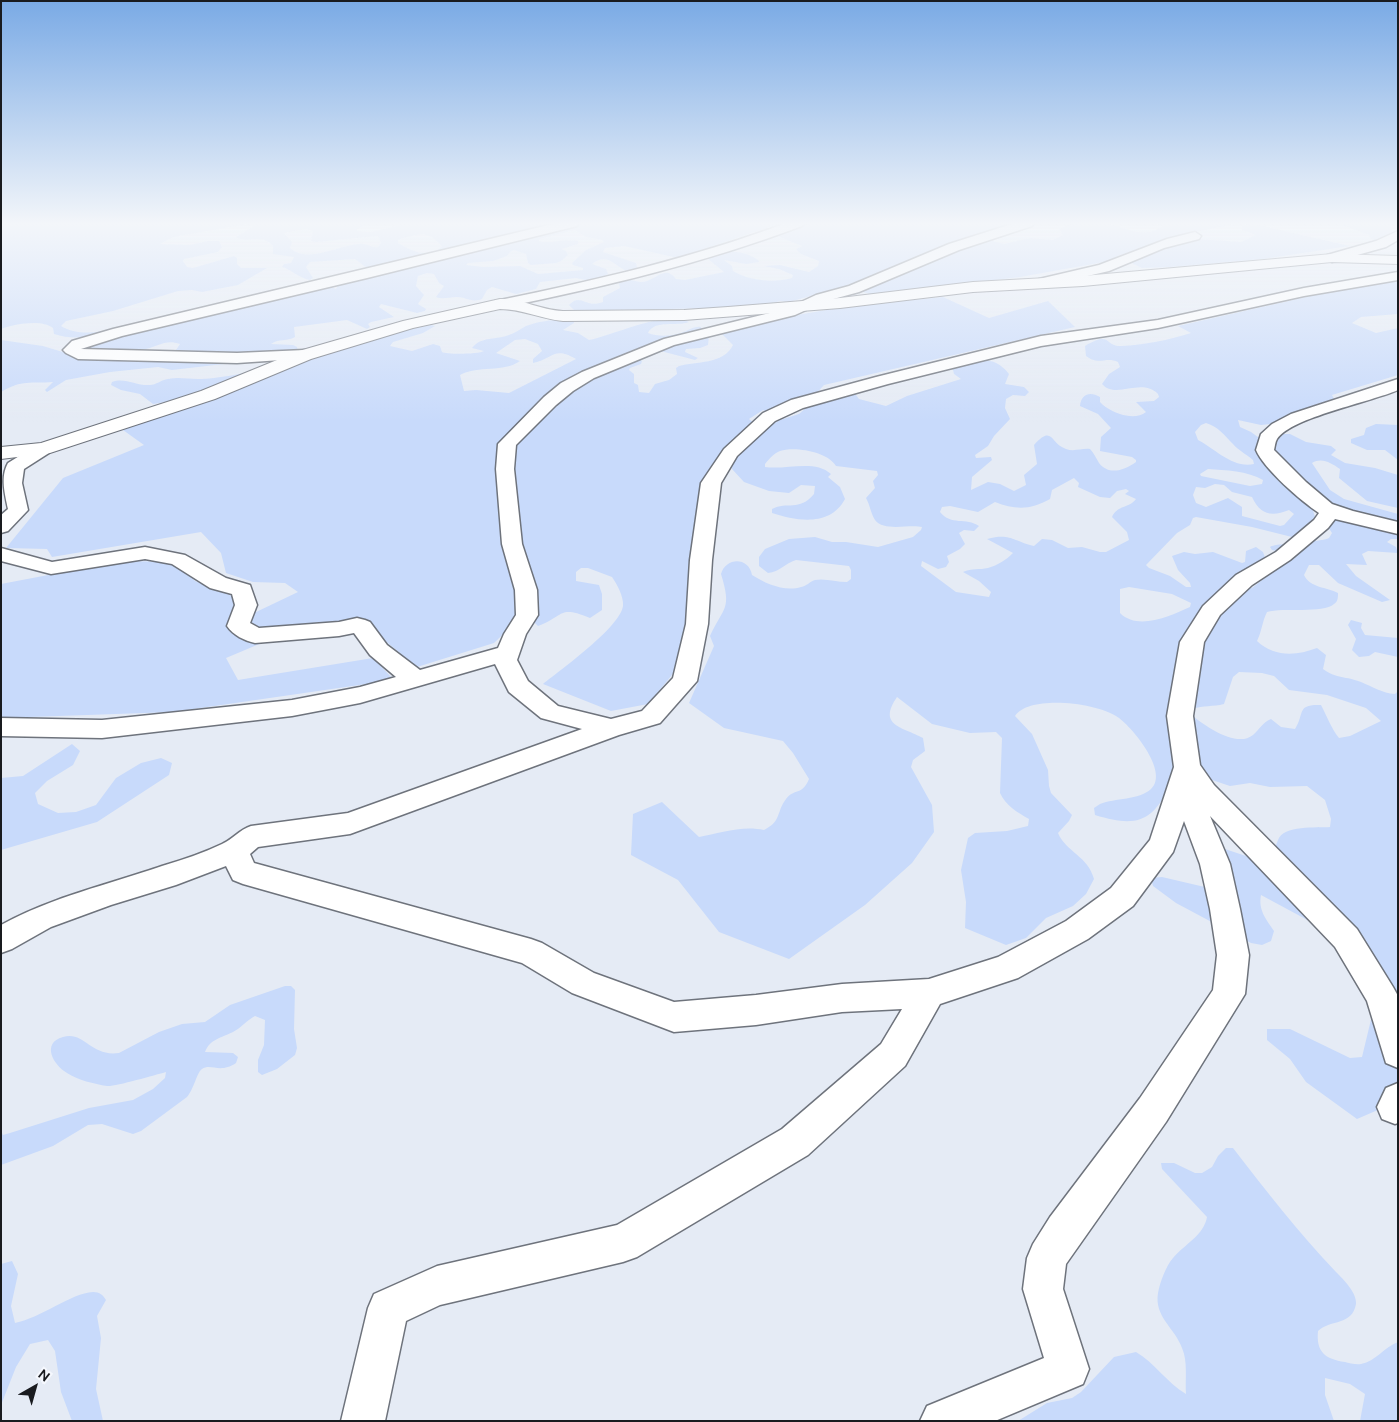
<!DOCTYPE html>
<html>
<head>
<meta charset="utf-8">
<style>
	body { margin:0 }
	#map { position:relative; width:1399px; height:1422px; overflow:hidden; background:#e5ebf5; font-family:Ubuntu,sans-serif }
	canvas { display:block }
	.frame { position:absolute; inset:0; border:2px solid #191b1f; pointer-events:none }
	.north { position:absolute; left:10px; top:1362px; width:50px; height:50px; -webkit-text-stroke:4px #f5f8fe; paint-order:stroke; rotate:38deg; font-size:14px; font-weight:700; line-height:20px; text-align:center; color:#191b1f }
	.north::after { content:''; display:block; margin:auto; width:18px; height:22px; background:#191b1f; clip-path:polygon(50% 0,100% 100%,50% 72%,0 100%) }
</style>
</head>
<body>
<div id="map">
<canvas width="1399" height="1422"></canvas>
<div class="frame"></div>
<div class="north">N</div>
</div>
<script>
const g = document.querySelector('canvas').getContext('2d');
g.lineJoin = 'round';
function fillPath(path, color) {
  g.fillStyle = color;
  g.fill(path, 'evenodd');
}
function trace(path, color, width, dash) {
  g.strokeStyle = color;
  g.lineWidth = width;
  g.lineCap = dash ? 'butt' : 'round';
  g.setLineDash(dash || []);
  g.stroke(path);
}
const green = new Path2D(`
	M1 223H253L173 237 160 244 190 245 208 241H219L222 247 218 252 184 259 183 261 187 267 193 268 234 256 237 258V264L241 268H267L238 285 202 292 192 290 178 291 113 311 66 321 61 326C86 341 120 326 147 321 117 330 84 344 54 334L53 328C41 319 15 324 1 329Z
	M254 223H369L357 229V231L371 232 409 223H781L678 258 624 246 605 248 603 252 636 263 637 268 627 271C614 266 608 252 592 264L606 269 608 274 595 282 576 278 540 282 536 289 516 294 492 287 487 290 482 299C471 303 466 297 457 297 448 297 444 300 436 297L444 286 439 283 434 274 427 273 418 276 416 286 424 295 418 304 426 309 425 311 417 313 381 304 379 307 394 317 371 322 368 324 370 327 367 329 347 320 294 327 295 337C287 342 279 338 271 344L293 345 297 347 298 351 367 343 396 332 431 325 435 326 423 333 393 342 390 346 412 351 433 344 440 346 442 352C448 355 479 354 484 351L472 348C481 336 497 340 509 335 515 333 520 329 526 326 542 320 557 319 574 320V323L563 330 578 333 589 340C614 335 667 309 689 322 677 327 655 319 648 333 658 337 671 336 681 333 688 331 693 326 701 327V331L709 336 708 345 700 348 686 349 685 352 698 358 695 360 653 349 637 358 642 361 641 364 630 368 629 370 634 374V383L638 385 639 392 649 393 655 384 669 380 677 374 676 368 679 366C696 361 723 365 733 345L721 333 734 327 738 330 797 315 844 307 943 297 989 318 1048 301 1075 327 824 385 814 396 767 412 763 410 749 419 755 424 754 435 780 420 799 414 807 407 828 398 853 391 859 399 886 406 907 396 961 379 954 374 953 370 951 367C973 362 992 352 1009 374L1005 384 1024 387 1029 392 1025 396 1013 395 1006 399 1005 408 1010 419 994 436 988 446 975 455 976 458 991 457 992 460 972 477 971 490 988 482 1000 484 1014 491 1026 485 1024 475 1037 464 1034 445C1053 424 1050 444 1066 449 1074 452 1082 448 1090 449 1094 453 1096 458 1099 463 1109 476 1125 470 1136 462V460L1132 457 1100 451 1101 437 1111 428 1098 414 1080 406C1081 394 1090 391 1100 397V402C1109 412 1133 422 1146 412L1136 402 1154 401 1159 397 1158 394C1141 377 1116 400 1102 384L1109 374 1120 367 1118 362C1106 356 1099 366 1086 356L1085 346C1112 330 1104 347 1121 346 1144 345 1169 340 1191 333L1178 326 1337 290 1398 279V314L1361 317 1352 323 1376 333 1398 328V375L1332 395 1335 401 1318 404 1270 424 1261 425 1238 420 1240 427 1251 432 1262 440 1279 434H1290L1306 442 1331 446 1336 450 1331 455 1345 463 1375 468 1398 475V508L1367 501 1339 478 1340 469C1331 463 1322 457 1312 463L1330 490 1344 499 1398 514V539H1391L1387 542 1396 547 1398 553 1368 551 1362 554 1367 565 1346 564 1356 576 1390 600 1382 602 1338 583 1319 565H1309L1304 575C1310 588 1327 587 1338 593 1338 597 1338 602 1334 604 1323 614 1283 607 1267 612 1262 622 1262 631 1257 641 1274 657 1296 656 1317 648L1326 655 1323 669C1337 679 1346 676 1361 682 1373 687 1382 693 1395 694L1398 691V1092L1387 1106 1357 1119 1306 1082 1290 1059 1267 1040V1029H1290L1350 1058 1362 1057 1375 1003 1369 982 1313 923 1261 895C1258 910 1266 919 1274 931L1271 941 1262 945 1251 943 1176 903 1153 886 1151 878 1162 877 1209 888 1222 848 1249 857 1271 868C1273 859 1274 849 1278 840 1283 825 1317 828 1330 827L1331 819 1325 800 1307 786 1270 787 1250 783 1230 786 1200 776 1170 785C1152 824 1134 827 1095 815L1094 808 1100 804C1115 798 1139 800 1151 789 1170 772 1131 725 1116 716 1097 703 1029 694 1015 716L1032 734 1048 770 1049 786 1051 793 1072 815 1069 821 1058 833C1066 852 1088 856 1094 879L1086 894 1073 906 1046 918 1026 938 1006 945 965 928 966 902 961 870 968 838 975 833 1007 831 1028 826 1029 819C1017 812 1006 806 1000 793L1002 738 996 732 970 733 932 724 897 697C877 726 903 727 923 738L925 751 913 760 911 767 932 805 934 832 912 863 865 905 789 959 719 932 678 880 631 855 633 814 662 802 699 837C719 833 743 825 764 830 782 821 776 812 786 799 794 788 802 796 809 779L793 753 783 741 724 728 689 703 714 646 710 636C724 606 732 610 721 574 726 557 749 557 752 575 766 584 785 592 801 587 807 586 809 582 815 580 825 578 836 582 847 582L851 579V570L849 566 796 560C785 563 780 572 768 573L759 566V557L765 549 789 539 815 537 832 542H846L878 547 913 537 921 530 922 527C909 524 884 532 875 520 871 514 870 505 866 498L875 488 873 481 878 475 877 471 836 466C828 452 795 446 780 451 774 453 769 459 765 464V467C786 470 815 459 831 474L828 477 840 487 845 499C830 527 797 521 772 513V509C787 501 799 512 814 494L815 486 801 485 789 493 769 491 744 482 732 469C732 459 740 456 741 446L697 500 699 528 691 632 672 675 648 704 611 711 543 684C562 669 620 627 623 606 624 597 617 584 612 577L588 568H581L576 572V581L599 585 602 594V610L590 618C558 605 565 616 538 626L534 622 518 620 494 643 417 667 362 622 283 634 226 658 238 680 373 658 394 680 173 712 1 718V584L122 561 178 562 195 581 237 598 230 619 254 613 298 592 285 583 253 582 226 573 221 553 201 532 52 557 47 549 6 548 63 478 144 445 123 430 177 408 166 402 153 404 140 394 121 390 111 385 112 382C125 377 136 386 150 385 156 385 161 380 168 379 178 377 188 379 198 379 213 379 259 373 269 363L267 359 172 370 158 367 110 372 66 380 47 392 45 390 53 382C30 384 23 379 1 392V340L43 346 66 353 89 356 174 353 180 344C167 340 163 344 150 348 133 353 100 354 84 345L113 335 329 286 336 289 340 280 368 269 355 259 310 262 306 267 313 278 310 280C299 278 292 270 282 267L284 264 291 263 294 257 273 254V246C260 232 249 245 236 237L252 227ZM305 229 313 231 311 241 316 242 378 236 381 243 378 247C371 248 367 243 359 244 339 245 308 264 290 248L292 242 284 233ZM575 230 586 237 602 240 604 242 586 250 572 263 573 265 583 268V270L538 274 520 266 483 267 466 265 468 263 493 261 507 256 510 252 514 250 526 254 528 263 531 265 556 263 561 261 568 255 566 251 562 249 578 244V241C565 238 552 244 539 241V239ZM423 234 432 237 442 246C429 260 412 251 398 243V240L406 237ZM525 339 538 344 542 351 533 359V363C554 358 554 346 576 359L509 393 476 390 464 391 460 375C479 365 503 373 520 361L496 353 515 340ZM1206 423C1219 427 1224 435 1233 444 1238 450 1246 454 1253 460L1254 464C1234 469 1215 449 1198 440L1195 432 1201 425ZM1208 469C1225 470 1248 471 1263 480L1262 484 1250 486 1201 476 1200 474ZM1074 478 1079 483 1078 487 1100 497 1110 498 1117 491 1126 489 1129 491 1125 494 1136 499C1130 508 1117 505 1112 517L1127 532 1129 540 1106 552H1100L1082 547 1068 548 1052 540 1042 539 1034 546C1012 541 1011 533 987 539L1013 553C1006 560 998 565 988 568 979 570 972 568 963 572L979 581 991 592 989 597 956 592 921 566 922 561 938 569 946 567 949 562 947 556 960 549 965 544 959 533 964 530 974 531 979 526C966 517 951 526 940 512L942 507 950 506 978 512 995 502C1015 510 1031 510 1050 499L1052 490ZM1215 484 1224 485 1232 492 1252 497C1260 515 1272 517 1289 510L1294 514 1284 525 1280 526 1242 516V507L1228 498 1206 507 1196 503 1193 495 1196 487 1205 488ZM1312 507 1334 514 1328 527 1332 533 1329 538C1318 543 1274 543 1270 547L1272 550 1294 555 1295 558 1271 573 1252 588 1247 589 1266 560 1263 552 1256 547 1246 551 1245 562 1242 563 1213 552 1195 554 1184 552 1172 556 1178 570 1190 583 1191 587H1186L1170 576 1149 568 1146 565 1177 533 1190 525 1193 518 1196 517 1252 527 1292 537 1300 532 1315 517ZM1129 587 1172 594 1191 603 1190 607C1170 616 1138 631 1120 613V589ZM1239 672 1262 673 1274 676 1289 690 1327 695 1366 708 1381 721 1350 736 1339 738C1331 728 1327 716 1321 705 1296 704 1305 713 1295 729L1281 727 1271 719C1262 723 1260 729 1253 735 1237 748 1207 727 1194 717L1193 709C1203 705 1213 707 1224 704L1233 677Z
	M810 223H1017L887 269 861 282 789 302 780 301 770 304 723 308 608 310 589 313 574 310 569 305C581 292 585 309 603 302V297L620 288 619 283C626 277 633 281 641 282 654 283 664 263 676 279L685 280 724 272 708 259C722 249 745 249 759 261V262L746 264 724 260 732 266 733 271C750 281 773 283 792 278L793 275 779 269 764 266 780 265 809 272 818 266 819 261 801 254 796 249 802 246 777 236Z
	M1074 223C1084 223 1095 221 1105 223 1125 227 1142 239 1162 227V226L1154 223H1238L1172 237 1169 239 1173 242 1198 239 1241 242 1256 235 1242 230V226L1250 223 1350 246 1263 259 1170 267 1142 268 1125 260 1155 245H1150L1118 256 1110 261 1020 277 874 295 859 291 966 246 989 240 1004 244 1030 238 1053 240 1063 235 1059 229Z
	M1337 223H1389L1392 229 1391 235 1377 241 1371 239 1369 235Z
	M1376 424 1398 425V460L1385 450H1367L1351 443V439L1364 435 1366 428Z
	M1351 620 1362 623 1361 628 1365 635 1398 638V657L1375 652 1369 656 1359 657 1352 650 1356 639 1348 625Z
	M72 744 80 751 73 765 47 781 35 793 38 804 58 813 76 812 96 805 116 778 141 763 161 758 172 763 169 775 97 822 1 850V778L23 776Z
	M285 986H291L295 990 294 1029 297 1048 295 1055 277 1069 262 1075 258 1072V1060L264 1045 265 1020 255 1016C247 1020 241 1028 233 1032 221 1038 210 1039 205 1052L233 1053 238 1057 236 1063C220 1074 211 1063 202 1069 197 1072 194 1089 187 1097L141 1131 133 1134 102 1124 88 1125 53 1146 1 1165V1131L3 1135 10 1133 89 1108 133 1100 153 1089 165 1078 166 1072C155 1075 114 1087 107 1086 94 1084 78 1080 67 1073 53 1065 41 1043 63 1037 85 1031 90 1057 119 1053L159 1032 182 1024 205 1022 230 1005Z
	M1226 1148H1233C1266 1191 1299 1233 1336 1272 1344 1280 1357 1293 1356 1304 1352 1326 1331 1319 1318 1331 1316 1352 1325 1359 1345 1362 1349 1363 1356 1365 1361 1364 1376 1361 1383 1348 1398 1342V1421H1360L1365 1394 1350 1384 1325 1378V1395L1334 1421H1018L1047 1403 1072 1398 1081 1392 1114 1357 1136 1352C1155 1363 1166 1382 1186 1394 1185 1380 1188 1361 1182 1348 1175 1328 1154 1317 1158 1293 1160 1282 1166 1266 1173 1258 1185 1244 1204 1235 1207 1217L1162 1169 1161 1163H1174L1195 1173H1202L1212 1167 1218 1156Z
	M12 1261 18 1274 11 1306 15 1323C41 1318 71 1293 93 1292 100 1292 103 1295 106 1300L97 1316 101 1338 96 1389 103 1421H72L61 1392 55 1351 48 1340 30 1344 16 1367 1 1405V1264Z`);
const minor = new Path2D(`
	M557 223H579L577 226 367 278 122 336 81 349 237 353 305 350 311 352 313 355 311 358 237 363 78 359 66 353 63 350 72 341 113 329Z
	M786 223H804L802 226C704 263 603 287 500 308L495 307 493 304 495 301 500 300C597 280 693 258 786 223Z
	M1015 223H1034L1032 226 959 250 859 292 826 301 795 315 674 345 594 378 573 391 556 405 516 445 514 469 522 544 537 590 538 615 526 634 517 660 528 681 558 706 611 719 642 711 673 678 686 624 690 560 701 483 724 449 763 413 791 400 876 377 1041 336 1158 320 1304 288 1398 272V280L1304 296 1158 328 1041 346 888 384 803 408 775 421 737 456 721 483 712 560 708 624 697 681 660 723 619 735 350 834 258 847 250 854 254 863 531 939 542 943 594 973 674 1002 756 995 842 984 929 979 998 957 1066 921 1111 888 1150 840 1174 767 1167 716 1180 642 1203 606 1236 575 1276 552 1314 520 1319 513C1301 501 1264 469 1256 450L1261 434 1272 424 1291 414 1398 379V390C1371 402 1292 417 1277 439 1275 442 1275 446 1274 450L1306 482 1332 504 1353 511 1398 522V534L1335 519 1328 528 1290 560 1252 585 1220 615 1204 642 1193 716 1200 765 1214 785 1357 929 1393 987 1398 996V1068L1386 1063 1367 1001 1335 947 1210 816 1230 864 1240 909 1249 955 1245 994 1166 1122 1066 1264 1063 1289 1089 1369 1083 1384 995 1421H920L927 1406 1044 1358 1023 1289 1027 1258 1033 1244 1050 1217 1140 1098 1213 990 1217 955 1210 909 1200 864 1184 821 1173 852 1133 906 1088 939 1018 978 940 1004 905 1066 808 1155 637 1257 623 1262 440 1305 406 1321 385 1421H341L368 1308 374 1294 437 1266 617 1225 782 1129 881 1044 902 1009 842 1012 756 1025 674 1032 572 993 522 963 243 884 233 880 226 866 176 885 111 905 51 927 12 949 1 953V925C52 897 107 885 162 866 182 860 203 853 222 844 233 839 239 830 251 826L348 813 582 729 541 718 509 692 495 664 360 703 292 716 102 738 1 736V718L102 720 292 700 360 687 396 677 370 655 354 633 339 636 255 643C245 641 233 635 227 626L235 605 232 594 210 588 172 564 145 559 51 574 1 561V548L52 562 145 547 185 555 226 578 250 585 257 605 250 623 259 628 339 622 357 618 365 620 370 622 387 645 420 670 498 648 504 634 516 615 515 590 502 544 496 469 498 444 544 397 561 383 582 372 664 339 786 309 816 295 849 286 949 244Z
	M1398 231V240L1386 247 1332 262 1325 258 1327 255 1376 241Z
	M1195 232 1201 236 1199 239 1164 248 1109 271 1044 286 1037 282 1039 279 1099 265 1167 239Z
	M43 444 49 445 52 449 49 453 24 469 22 483 28 510 8 531 1 533V515L8 509C5 494 0 477 8 463L37 445Z
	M1398 1083V1123L1395 1124 1382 1119 1377 1107 1386 1088Z`);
const tertiary = new Path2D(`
	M1332 254 1398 256V264L1332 262 1083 286 973 292 840 308 684 320 563 321C541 319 522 309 500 309L413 328 311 359 215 399 50 453 1 459V447L41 443 201 391 299 351 403 321 500 299C524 299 540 310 563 311L684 310 728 307 840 298 973 282 1083 276Z`);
fillPath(green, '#c8dafb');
trace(minor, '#6e737c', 3);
trace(tertiary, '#6e737c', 2);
fillPath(minor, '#fff');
fillPath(tertiary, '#fff');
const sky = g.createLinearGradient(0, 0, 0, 422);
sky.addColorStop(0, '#7aaae5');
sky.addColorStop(0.53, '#f3f6fa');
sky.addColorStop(1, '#f3f6fa00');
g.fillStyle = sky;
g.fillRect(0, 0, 1399, 422);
</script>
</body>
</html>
